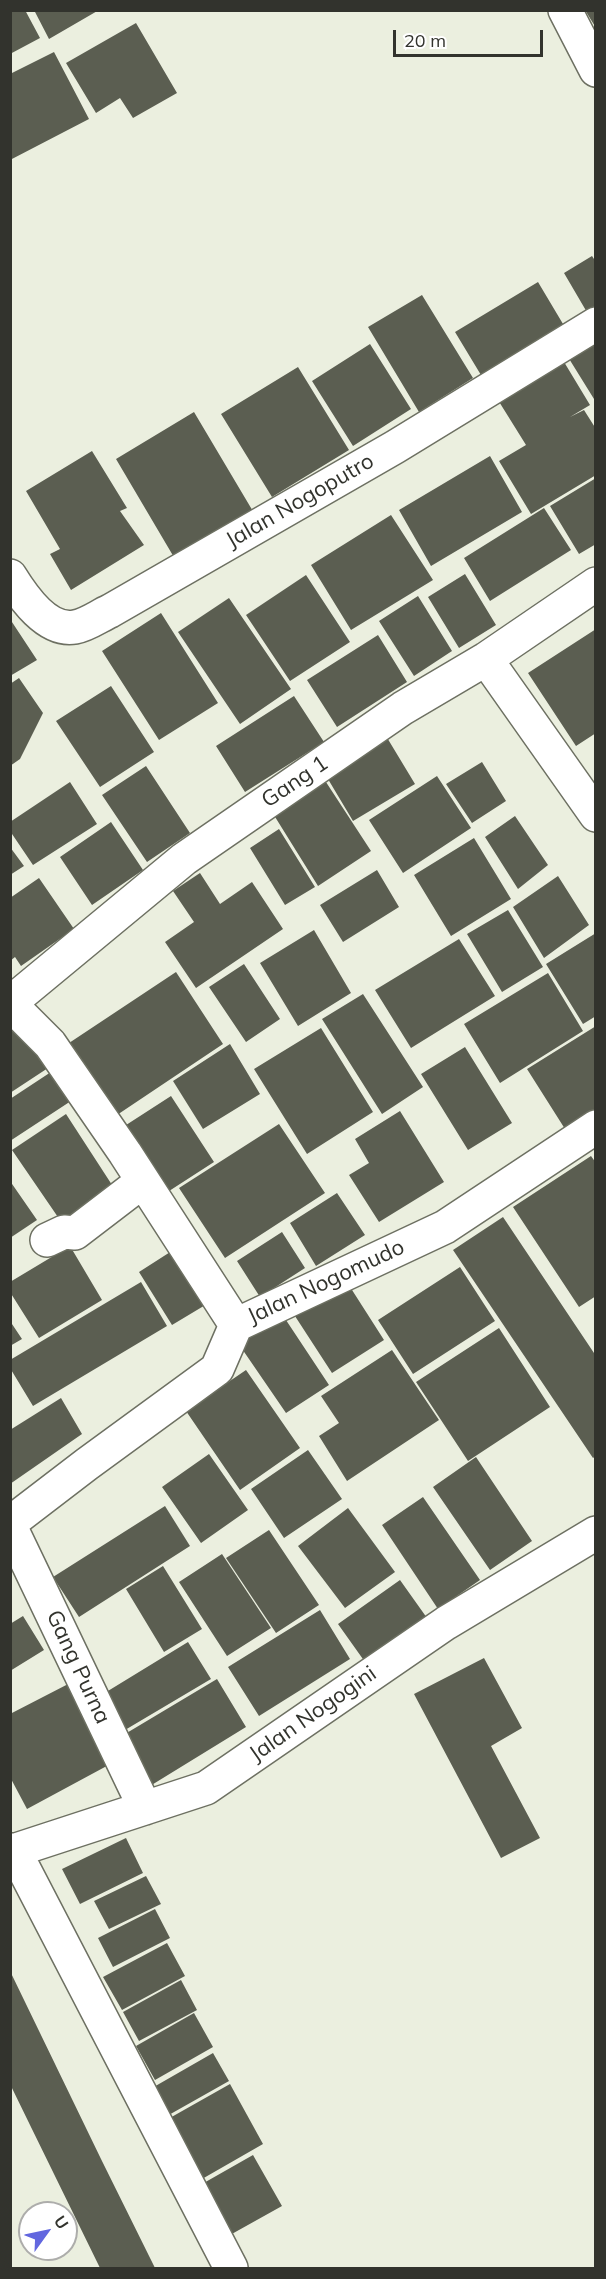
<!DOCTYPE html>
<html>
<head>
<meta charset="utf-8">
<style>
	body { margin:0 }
	#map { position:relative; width:606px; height:2279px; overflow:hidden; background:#ebefdf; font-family:Mulish,sans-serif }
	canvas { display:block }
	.frame { position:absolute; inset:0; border:12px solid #32332d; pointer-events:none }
	.north { position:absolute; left:18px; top:2201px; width:60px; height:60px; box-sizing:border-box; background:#fff; border:2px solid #adadab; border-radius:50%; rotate:57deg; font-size:16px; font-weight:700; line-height:24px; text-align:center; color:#32332d }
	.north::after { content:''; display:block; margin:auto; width:21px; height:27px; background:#6267df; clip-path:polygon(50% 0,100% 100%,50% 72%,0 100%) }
	.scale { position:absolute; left:393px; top:30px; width:150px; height:27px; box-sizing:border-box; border:3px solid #32332d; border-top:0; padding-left:8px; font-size:18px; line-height:21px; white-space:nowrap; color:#32332d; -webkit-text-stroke:4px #fff; paint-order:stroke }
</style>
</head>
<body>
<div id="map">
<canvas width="606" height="2279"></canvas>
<div class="frame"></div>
<div class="north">U</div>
<div class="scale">20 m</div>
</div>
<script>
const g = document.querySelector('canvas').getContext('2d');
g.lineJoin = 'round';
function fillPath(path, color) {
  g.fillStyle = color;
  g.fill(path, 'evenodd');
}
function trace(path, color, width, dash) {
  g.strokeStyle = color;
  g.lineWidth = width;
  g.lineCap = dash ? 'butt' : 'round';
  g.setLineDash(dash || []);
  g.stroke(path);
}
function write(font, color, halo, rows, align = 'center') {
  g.font = font + ' Mulish,sans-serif';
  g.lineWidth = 6;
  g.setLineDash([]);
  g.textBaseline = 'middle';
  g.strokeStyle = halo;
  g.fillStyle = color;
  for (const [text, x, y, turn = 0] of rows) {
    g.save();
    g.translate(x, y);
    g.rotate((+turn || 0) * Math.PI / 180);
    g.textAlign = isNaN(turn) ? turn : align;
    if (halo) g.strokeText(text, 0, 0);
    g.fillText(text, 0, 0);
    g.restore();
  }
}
const building = new Path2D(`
	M10 10H25L40 38 10 54Z
	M34 10H99L49 39Z
	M585 10H596V28Z
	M136 23 177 93 133 118 120 98 96 113 66 63Z
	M54 52 89 119 10 160V74Z
	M592 256 596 262V309L588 314 564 273Z
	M538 282 566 329 484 380 455 332Z
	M422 295 473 378 419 412 368 327Z
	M596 328V398L594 399 563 349Z
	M370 344 411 409 353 446 312 381Z
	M558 352 590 405 570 417 584 410 596 429V475L531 514 499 461 526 445 493 392Z
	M298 367 349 450 272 497 221 414Z
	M194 412 254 513 175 559 116 459Z
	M92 451 127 508 120 511 144 545 71 590 50 554 60 549 26 491Z
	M490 456 522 512 431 566 399 510Z
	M596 478V544L579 554 550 506Z
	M544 508 571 550 490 601 464 558Z
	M391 515 433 580 351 630 311 565Z
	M465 574 496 625 459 648 428 597Z
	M306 575 350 642 290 681 246 615Z
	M418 596 452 651 414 676 379 621Z
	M229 598 291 689 240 724 178 632Z
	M161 613 218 703 159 740 102 651Z
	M10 619 37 660 10 676Z
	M596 629V733L576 746 528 673Z
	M378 635 407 682 337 727 307 680Z
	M19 678 43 713 20 759 10 766V684Z
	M111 686 154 752 100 787 56 721Z
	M294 696 324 742 245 792 216 746Z
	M383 731 415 784 353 821 322 769Z
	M482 762 506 801 472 823 446 784Z
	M146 766 190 833 147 862 102 795Z
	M437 776 471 828 403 873 369 820Z
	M324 779 371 851 318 886 272 812Z
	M70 782 97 824 33 865 10 831V822Z
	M515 816 548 865 518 889 485 837Z
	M111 822 143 870 92 905 60 857Z
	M279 829 315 887 285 905 250 848Z
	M474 838 511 899 451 936 414 875Z
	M10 847 24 866 10 875Z
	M377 870 399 907 343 942 320 905Z
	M200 873 220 904 252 882 283 929 196 988 165 942 194 922 173 891Z
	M558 876 589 925 544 958 513 907Z
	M39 878 74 929 21 966 15 957 10 961V898Z
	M508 910 543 967 502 992 467 934Z
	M314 930 351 993 298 1026 260 963Z
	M596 933V1016L583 1024 546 964Z
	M459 939 495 996 411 1048 375 990Z
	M244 964 280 1019 246 1042 209 987Z
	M176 972 223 1044 111 1119 63 1047Z
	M548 973 583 1031 500 1083 464 1024Z
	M363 994 423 1087 382 1114 322 1019Z
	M10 1013 48 1068 10 1093Z
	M596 1026V1109L565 1129 527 1069Z
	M321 1028 373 1112 307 1154 254 1069Z
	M230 1044 260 1094 203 1129 173 1081Z
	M465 1047 512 1123 468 1150 421 1074Z
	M51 1072 71 1101 10 1141V1099Z
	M171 1096 214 1162 166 1193 123 1127Z
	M400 1111 444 1182 379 1222 349 1175 369 1163 355 1139Z
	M66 1114 114 1188 62 1223 12 1150Z
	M279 1124 325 1193 225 1258 179 1188Z
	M591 1156 596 1163V1296L579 1307 513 1207Z
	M10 1181 37 1220 10 1238Z
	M337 1193 365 1235 316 1266 290 1223Z
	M503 1217 596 1356V1456L593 1458 453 1250Z
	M282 1232 305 1268 260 1297 237 1261Z
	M70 1246 102 1300 39 1338 10 1292V1282Z
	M178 1247 212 1301 172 1325 139 1272Z
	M460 1267 495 1321 413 1374 378 1320Z
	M345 1279 384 1340 332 1373 293 1313Z
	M141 1282 167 1326 33 1406 10 1368V1360Z
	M282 1314 329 1385 286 1413 238 1343Z
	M10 1321 22 1339 10 1346Z
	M499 1328 550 1407 468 1461 416 1382Z
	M392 1350 439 1420 347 1481 319 1436 339 1423 321 1396Z
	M246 1370 300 1448 240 1490 186 1411Z
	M61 1398 82 1434 10 1484V1430Z
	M308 1450 342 1499 284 1538 251 1489Z
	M209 1454 248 1510 201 1543 162 1487Z
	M476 1457 532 1541 490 1570 433 1487Z
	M423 1497 480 1580 438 1609 382 1525Z
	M165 1506 190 1546 79 1617 53 1577Z
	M348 1508 395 1572 345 1608 298 1546Z
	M269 1530 319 1605 276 1633 226 1558Z
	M222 1554 271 1628 227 1656 179 1582Z
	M163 1566 202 1629 164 1652 126 1589Z
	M400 1580 427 1618 365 1662 338 1624Z
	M320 1610 350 1659 259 1716 228 1667Z
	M23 1616 44 1650 10 1671V1624Z
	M188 1642 211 1679 125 1730 103 1694Z
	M484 1658 522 1728 491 1746 540 1838 501 1858 414 1694Z
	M217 1679 246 1727 150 1786 120 1737Z
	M74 1681 116 1761 27 1809 10 1777V1714Z
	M126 1838 143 1873 80 1904 62 1869Z
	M146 1876 161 1904 109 1929 94 1901Z
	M155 1909 170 1938 113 1967 98 1938Z
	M167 1943 185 1976 122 2010 103 1977Z
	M10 1971 101 2159 155 2268H100L30 2125 10 2084Z
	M181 1980 197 2010 139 2041 123 2012Z
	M194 2013 213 2047 155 2080 136 2046Z
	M213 2053 229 2081 167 2116 152 2088Z
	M230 2084 263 2144 202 2179 168 2119Z
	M253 2155 282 2206 230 2235 202 2184Z`);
const minor = new Path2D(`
	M565 10 596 70
	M10 576C23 597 47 632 75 627 87 625 99 616 110 611L395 447 596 324
	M486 659 596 815
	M10 1003 184 859 403 708 486 659 596 584
	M10 1004 50 1044 125 1153 236 1325 445 1227 596 1127
	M47 1240 64 1232 75 1233 143 1181
	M10 1523 87 1464 217 1369 236 1325
	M10 1526 145 1808
	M14 1850 231 2268
	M10 1852 206 1788 446 1623 596 1533`);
const streetNames = [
	["Jalan Nogoputro",300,501,-30],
	["Gang 1",295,782,-34],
	["Jalan Nogomudo",326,1282,-25],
	["Gang Purna",78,1667,65],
	["Jalan Nogogini",313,1714,-35]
];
fillPath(building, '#5b5e51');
trace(minor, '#6d7062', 36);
trace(minor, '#fff', 33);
write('22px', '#32332d', '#fff', streetNames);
</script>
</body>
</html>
